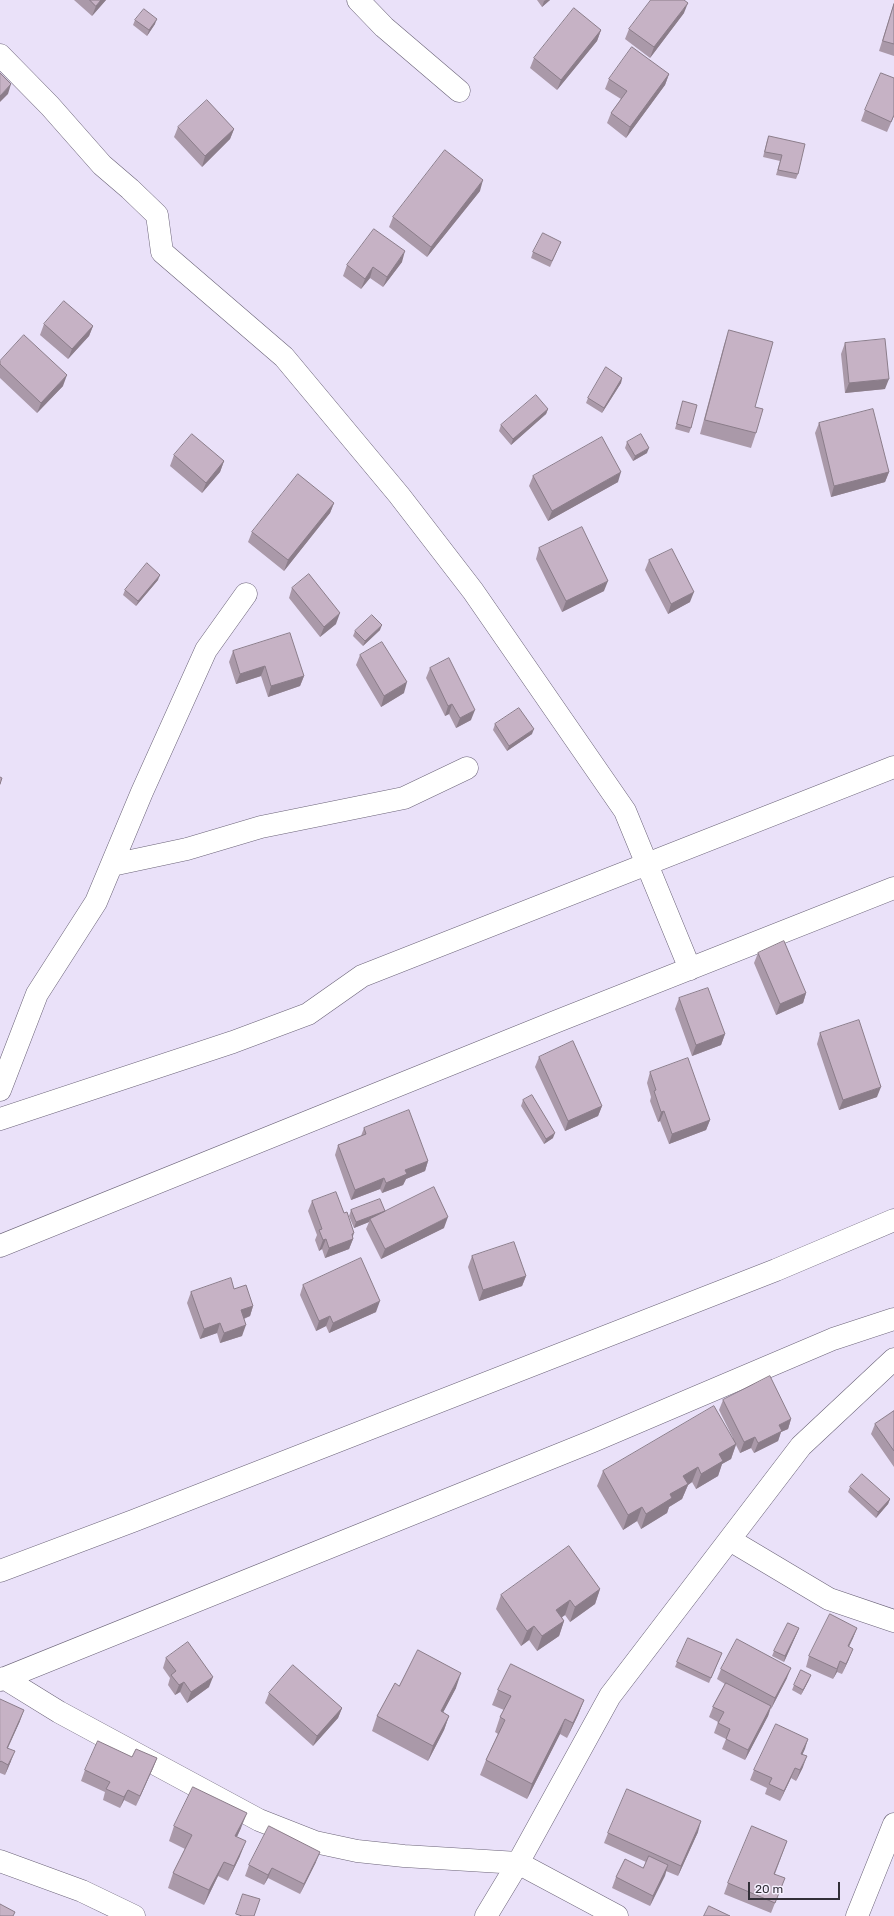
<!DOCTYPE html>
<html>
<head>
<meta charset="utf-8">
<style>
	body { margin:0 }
	#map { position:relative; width:894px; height:1916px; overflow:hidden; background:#eae1f9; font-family:Rubik,sans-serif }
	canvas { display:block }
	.scale { position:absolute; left:748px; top:1882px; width:92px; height:18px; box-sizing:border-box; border:2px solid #322f38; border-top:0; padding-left:5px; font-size:12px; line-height:14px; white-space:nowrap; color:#322f38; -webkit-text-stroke:3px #f6f0ff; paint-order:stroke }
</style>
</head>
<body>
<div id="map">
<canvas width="894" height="1916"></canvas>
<div class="scale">20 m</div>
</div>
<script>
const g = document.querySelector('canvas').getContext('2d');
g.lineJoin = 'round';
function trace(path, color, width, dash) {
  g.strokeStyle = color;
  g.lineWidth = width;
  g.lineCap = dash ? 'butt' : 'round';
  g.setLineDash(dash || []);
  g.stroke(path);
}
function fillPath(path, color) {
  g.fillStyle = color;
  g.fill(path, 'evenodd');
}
const minor = new Path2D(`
	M358 0 384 27 459 91
	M0 55 50 106 102 165 130 189 157 215 162 252 284 357 399 495 473 591 625 811 690 969
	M112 865 187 849 261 827 404 798 467 768
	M0 1090 37 994 96 902 142 792 206 650 246 594
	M0 1119 233 1042 308 1014 362 976 894 767
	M0 1246 555 1022 894 888
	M730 1540 829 1599 894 1621
	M0 1571 133 1521 776 1270 894 1220
	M4 1678 59 1712 259 1820 315 1842 357 1851 404 1856 518 1863 610 1696 801 1446 894 1359
	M0 1680 593 1441 833 1339 894 1319
	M0 1861 82 1891 134 1916
	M486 1916 518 1863 617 1916
	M857 1916 894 1824`);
const wall = new Path2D(`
	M74 0H106L92 16Z
	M537 0H550L542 7Z
	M894 3V56L879 51Z
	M684 13 650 58 625 39 629 29Z
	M135 20 155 24 147 36 133 25Z
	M601 30 597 41 557 90 530 68 534 58Z
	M669 74 665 85 626 138 607 123 611 113 621 99 605 89 609 79Z
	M865 110 894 116 887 132 861 121Z
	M178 127 234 129 230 139 202 167 174 137Z
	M769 136 798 174 796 179 776 175 780 161 763 157 767 141Z
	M480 191 427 257 389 227 393 217Z
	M561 242 550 267 531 258 533 252Z
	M402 262 383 287 370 278 361 289 343 276 347 265Z
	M44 324 93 326 89 336 68 359 40 335Z
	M729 330 755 407 756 433 751 448 700 434 724 345Z
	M845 343 885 389 845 393 841 354Z
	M0 361 63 386 37 413 0 378Z
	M622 378 621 383 602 413 586 403 588 398Z
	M683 401 691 428 689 433 675 429Z
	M548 409 546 414 511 445 499 431 501 425Z
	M819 423 889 472 885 482 831 497 815 433Z
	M627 442 647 453 633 461 625 448Z
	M174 455 224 461 220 472 202 493 170 466Z
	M533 476 618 482 548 521 529 486Z
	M334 503 330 513 284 571 248 542 252 532Z
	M539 548 604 591 562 612 536 559Z
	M649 560 690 602 668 614 645 570Z
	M158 580 136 606 123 595 125 590Z
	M292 588 336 624 320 637 289 598Z
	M380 630 363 646 353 636 355 631Z
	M233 651 304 676 300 686 268 697 261 676 236 684 229 662Z
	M360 655 404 693 381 707 356 665Z
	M430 668 471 720 456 728 449 714 445 716 426 678Z
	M495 724 532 734 507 751 493 730Z
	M758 953 806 993 803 1003 776 1015 754 963Z
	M679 998 725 1034 721 1045 692 1056 675 1009Z
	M820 1033 877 1097 839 1110 817 1044Z
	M539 1057 602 1106 598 1116 565 1131 535 1067Z
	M650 1072 710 1120 706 1130 669 1144 660 1121 658 1122 650 1101 651 1097 647 1083Z
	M523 1100 553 1138 544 1144 521 1106Z
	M364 1128 428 1161 425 1171 406 1179 403 1185 382 1193 380 1189 351 1200 335 1155 338 1145 361 1136Z
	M312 1201 353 1238V1239L349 1249 325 1258 322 1249 319 1251 315 1240 317 1235 308 1211Z
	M351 1210 385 1211 444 1228 381 1259 366 1229 369 1222 354 1228 349 1216Z
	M472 1256 526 1276 522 1286 479 1301 468 1267Z
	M303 1285 376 1312 329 1333 326 1326 316 1331 300 1295Z
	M234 1289 253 1306 250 1316 244 1319 242 1336 220 1343 217 1333 200 1339 187 1303 191 1292Z
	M723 1400 791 1419 788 1429 781 1432 778 1441 754 1453 751 1448 740 1453 736 1445 731 1459 722 1464 718 1476 696 1489 692 1482 688 1485 682 1499 669 1507 667 1513 641 1529 637 1521 623 1530 597 1486 603 1471 733 1438 719 1410Z
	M894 1411V1467L871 1434 875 1424Z
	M850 1487 890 1499 888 1504 876 1518 848 1492Z
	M600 1589 595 1604 570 1622 565 1615 562 1617 564 1621 559 1636 537 1651 529 1640 521 1646 496 1609 501 1595Z
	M799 1628 797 1633 784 1662 772 1656 774 1651Z
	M857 1628 853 1638 849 1647V1659L842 1674 837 1672 833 1679 806 1667 809 1656Z
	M166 1658 209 1687 187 1703 180 1692 175 1695 168 1685 170 1678 163 1668Z
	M720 1658 709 1683 675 1667 677 1662Z
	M721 1669 787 1678 771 1709V1708L768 1716 745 1760 722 1749 726 1739 714 1733 718 1722 709 1717 713 1707 725 1684 717 1679Z
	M809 1680 801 1695 792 1690 794 1685Z
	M399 1686 456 1688 443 1712 449 1716 444 1730 428 1761 372 1731 377 1716Z
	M498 1690 584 1700 578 1715 567 1738 560 1734 527 1799 480 1775 486 1760 498 1734 495 1732 500 1717 504 1710 492 1705Z
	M269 1693 342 1708 338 1718 313 1746 265 1703Z
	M0 1699 20 1721 8 1748 11 1761 5 1775 0 1773Z
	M808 1739 802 1754 803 1767 796 1781 791 1778 780 1801 765 1794 767 1788 750 1780 754 1770Z
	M132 1757 157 1758 153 1768 136 1806 124 1800 120 1808 103 1800 105 1792 81 1781 85 1770Z
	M174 1826 241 1828 237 1837 240 1856 228 1881 218 1876 204 1905 168 1888 173 1873 185 1849 169 1841Z
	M698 1832 678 1876 666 1871 650 1906 612 1888 616 1877 643 1868 646 1862 604 1843 608 1833Z
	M787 1841 775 1874 781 1888 771 1913 724 1894 728 1883Z
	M316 1862 300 1894 268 1878 264 1885 245 1876 249 1865Z`);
const shadedWall = new Path2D(`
	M101 0H106L92 16 96 6Z
	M546 0H550L542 7 544 1Z
	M688 3 684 13 650 58 654 47Z
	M157 19 155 24 147 36 149 30Z
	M601 30 597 41 557 90 561 80Z
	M669 74 665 85 626 138 630 127Z
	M11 84 8 94 0 102V96Z
	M234 129 230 139 202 167 205 156Z
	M483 180 480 191 427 257 431 247Z
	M405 251 402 262 383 287 387 277Z
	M373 267 370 278 361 289 365 279Z
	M93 326 89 336 68 359 72 349Z
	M67 375 63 386 37 413 41 403Z
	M622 378 621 383 602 413 604 408Z
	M889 379 885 389 845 393 849 383Z
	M548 409 546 414 511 445 513 439Z
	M649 448 647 453 633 461 635 456Z
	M224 461 220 472 202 493 206 483Z
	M621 472 618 482 548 521 552 511Z
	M889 472 885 482 831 497 834 486Z
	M334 503 330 513 284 571 288 560Z
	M160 575 158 580 136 606 138 601Z
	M608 581 604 591 562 612 566 601Z
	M694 592 690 602 668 614 671 604Z
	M340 613 336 624 320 637 324 627Z
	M382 625 380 630 363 646 365 641Z
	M265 666 261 676 236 684 240 674Z
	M304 676 300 686 268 697 271 686Z
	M407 682 404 693 381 707 384 696Z
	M452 704 449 714 445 716 448 706Z
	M475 710 471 720 456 728 460 718Z
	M534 729 532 734 507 751 509 746Z
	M806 993 803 1003 776 1015 780 1004Z
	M725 1034 721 1045 692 1056 696 1045Z
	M881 1087 877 1097 839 1110 843 1100Z
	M602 1106 598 1116 565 1131 568 1121Z
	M664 1111 660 1121 658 1122 661 1112Z
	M710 1120 706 1130 669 1144 672 1134Z
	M555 1133 553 1138 544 1144 546 1139Z
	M428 1161 425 1171 406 1179 403 1185 382 1193 386 1183 405 1170Z
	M384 1178 380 1189 351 1200 355 1190Z
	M385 1211 383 1216 370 1219 369 1222 354 1228 356 1222Z
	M448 1217 444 1228 381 1259 385 1249Z
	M354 1233 352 1239H353L349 1249 325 1258 329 1248Z
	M326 1239 322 1249 319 1251 323 1240Z
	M526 1276 522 1286 479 1301 483 1290Z
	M380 1301 376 1312 329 1333 333 1323Z
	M253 1306 250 1316 237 1321 241 1310Z
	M330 1316 326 1326 316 1331 319 1321Z
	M220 1323 217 1333 200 1339 204 1329Z
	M246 1325 242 1336 220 1343 224 1333Z
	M791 1419 788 1429 781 1432 778 1441 754 1453 758 1443 779 1425Z
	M755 1437 751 1448 740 1453 744 1442Z
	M736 1444 731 1459 722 1464 718 1476 696 1489 701 1474 719 1454Z
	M698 1467 692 1482 688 1485 682 1499 669 1507 667 1513 641 1529 646 1514 670 1494 683 1476Z
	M890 1499 888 1504 876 1518 878 1512Z
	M642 1507 637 1521 623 1530 628 1515Z
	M600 1589 595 1604 570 1622 575 1607Z
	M570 1600 565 1615 551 1625 556 1610Z
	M564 1621 559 1636 537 1651 542 1636Z
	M534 1626 529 1640 521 1646 527 1631Z
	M799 1628 797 1633 784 1662 785 1656Z
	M857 1628 853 1638 844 1656 848 1646Z
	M853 1649 849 1659 842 1674 846 1664Z
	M840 1661 837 1672 833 1679 837 1669Z
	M791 1668 787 1678 771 1709 775 1698Z
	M461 1673 456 1688 436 1726 441 1711Z
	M811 1675 809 1680 801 1695 803 1690Z
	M213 1677 209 1687 187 1703 191 1692Z
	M184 1682 180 1692 175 1695 179 1685Z
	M584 1700 578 1715 567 1738 573 1723Z
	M771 1706 768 1716 745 1760 748 1750Z
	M342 1708 338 1718 313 1746 317 1736Z
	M24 1710 20 1721 3 1758 7 1748Z
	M449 1716 444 1730 428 1761 433 1746Z
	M565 1719 560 1734 527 1799 532 1784Z
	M808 1739 805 1749 798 1764 801 1754Z
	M15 1751 11 1761 5 1775 8 1765Z
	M807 1756 803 1767 796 1781 800 1770Z
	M157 1758 153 1768 136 1806 140 1796Z
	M795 1768 791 1778 780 1801 784 1791Z
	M128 1790 124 1800 120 1808 124 1797Z
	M247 1813 241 1828 230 1851 235 1836Z
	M701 1821 698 1832 678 1876 681 1866Z
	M246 1841 240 1856 228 1881 234 1866Z
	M320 1852 316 1862 300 1894 304 1884Z
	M224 1862 218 1876 204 1905 209 1890Z
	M668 1865 665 1876 650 1906 653 1896Z
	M272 1868 268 1878 264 1885 268 1875Z`);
const building = new Path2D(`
	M90 0H101L96 6Z
	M651 0H684L688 3 654 47 629 29Z
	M894 4V44L883 41Z
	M574 8 601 30 561 80 534 58Z
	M144 9 157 19 149 30 135 20Z
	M632 47 669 74 630 127 611 113 627 91 609 79Z
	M0 73 11 84 0 96Z
	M881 73 894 78V115L891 122 865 110Z
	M207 100 234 129 205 156 178 127Z
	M769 136 805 144 798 174 778 170 782 155 765 152Z
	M445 150 483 180 431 247 393 217Z
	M374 229 405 251 387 277 373 267 365 279 347 265Z
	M543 233 561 242 552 261 533 252Z
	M64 301 93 326 72 349 44 324Z
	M729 330 773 342 755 407 763 409 756 433 705 420Z
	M24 335 67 375 41 403 0 364V361Z
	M885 339 889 379 849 383 845 343Z
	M606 367 622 378 604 408 588 398Z
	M536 395 548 409 513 439 501 425Z
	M683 401 697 405 691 428 677 424Z
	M873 409 889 472 834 486 819 423Z
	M192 434 224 461 206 483 174 455Z
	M641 434 649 448 635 456 627 442Z
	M602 437 621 472 552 511 533 476Z
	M298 474 334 503 288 560 252 532Z
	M582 527 608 581 566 601 539 548Z
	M672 549 694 592 671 604 649 560Z
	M147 563 160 575 138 601 125 590Z
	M309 574 340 613 324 627 292 588Z
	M372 615 382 625 365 641 355 631Z
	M290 633 304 676 271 686 265 666 240 674 233 651Z
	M382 642 407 682 384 696 360 655Z
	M449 658 475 710 460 718 452 704 448 706 430 668Z
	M519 708 534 729 509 746 495 724Z
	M0 777 2 778 0 784Z
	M784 941 806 993 780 1004 758 953Z
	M708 988 725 1034 696 1045 679 998Z
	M859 1020 881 1087 843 1100 820 1033Z
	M573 1041 602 1106 568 1121 539 1057Z
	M688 1058 710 1120 672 1134 664 1111 661 1112 654 1091 656 1090 650 1072Z
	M532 1095 555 1133 546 1139 523 1100Z
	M409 1110 428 1161 405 1170 407 1174 386 1183 384 1178 355 1190 338 1145 366 1134 364 1128Z
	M434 1187 448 1217 385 1249 370 1219Z
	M336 1192 344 1213 347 1212 354 1233 352 1234 353 1239 329 1248 326 1239 323 1240 319 1230 322 1229 312 1201Z
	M380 1199 385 1211 356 1222 351 1210Z
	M514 1242 526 1276 483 1290 472 1256Z
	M361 1258 380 1301 333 1323 330 1316 319 1321 303 1285Z
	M231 1278 234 1289 246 1285 253 1306 241 1310 246 1325 224 1333 220 1323 204 1329 191 1292Z
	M770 1376 791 1419 779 1425 782 1431 758 1443 755 1437 744 1442 723 1400Z
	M714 1406 736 1444 719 1454 723 1461 701 1474 698 1467 683 1476 688 1484 670 1494 672 1498 646 1514 642 1507 628 1515 603 1471Z
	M894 1411V1451L875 1424Z
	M862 1474 890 1499 878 1512 850 1487Z
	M569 1546 600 1589 575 1607 570 1600 556 1610 564 1621 542 1636 534 1626 527 1631 501 1595Z
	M830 1614 857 1628 848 1646 853 1649 846 1664 840 1661 837 1669 809 1656Z
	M788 1623 799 1628 785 1656 774 1651Z
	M688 1638 722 1653 711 1678 677 1662Z
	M737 1639 791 1668 775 1698 721 1669Z
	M188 1642 213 1677 191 1692 184 1682 179 1685 171 1675 176 1671 166 1658Z
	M418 1650 461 1673 441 1711 449 1716 433 1746 377 1716 395 1683 399 1686Z
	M511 1664 584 1700 573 1723 565 1719 532 1784 486 1760 505 1720 500 1717 511 1696 498 1690Z
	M293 1665 342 1708 317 1736 269 1693Z
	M801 1670 811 1675 803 1690 794 1685Z
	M726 1683 771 1706 748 1750 726 1739 730 1729 718 1723 724 1712 713 1707Z
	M0 1699 24 1710 7 1748 15 1751 8 1765 1 1761 0 1762Z
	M776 1724 808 1739 801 1754 807 1756 800 1770 795 1768 784 1791 769 1784 772 1778 754 1770Z
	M98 1741 132 1757 136 1749 157 1758 140 1796 128 1790 124 1797 106 1789 110 1782 85 1770Z
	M193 1787 247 1813 235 1836 246 1841 234 1866 224 1862 209 1890 173 1873 192 1835 174 1826Z
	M627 1789 701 1821 681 1866 608 1833Z
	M269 1826 320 1852 304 1884 272 1868 268 1875 249 1865Z
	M752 1826 787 1841 774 1874 785 1878 775 1903 728 1883Z
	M649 1856 668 1865 653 1896 616 1877 625 1859 643 1868Z
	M243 1894 260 1899 254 1916H242L236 1914Z
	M0 1904 15 1912 13 1916H0Z
	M709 1906 730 1916H704Z`);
trace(minor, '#6b6378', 23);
trace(minor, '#fff', 22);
fillPath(wall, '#aa99a9');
fillPath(shadedWall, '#8b7d8a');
fillPath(building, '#c6b2c5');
trace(building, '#8b7d8a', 1);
</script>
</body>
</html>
